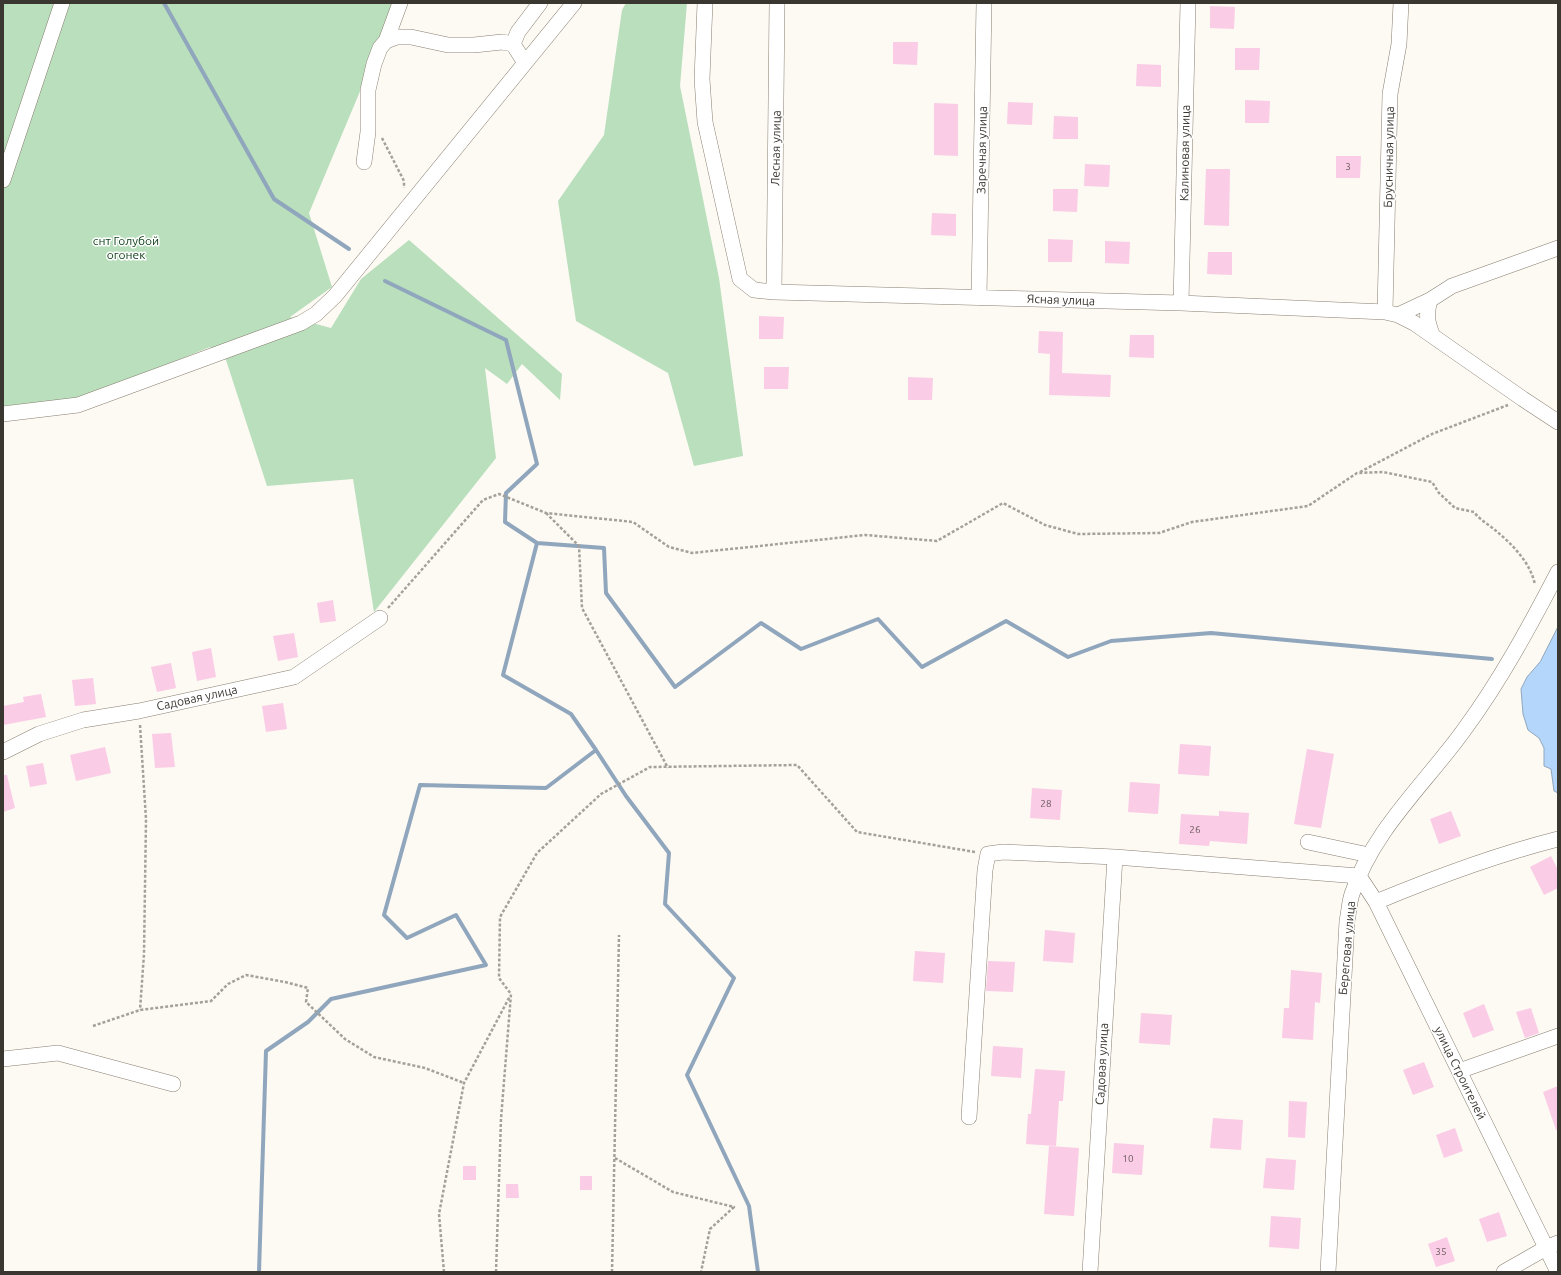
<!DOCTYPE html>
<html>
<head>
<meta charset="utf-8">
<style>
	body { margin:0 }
	#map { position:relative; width:1561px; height:1275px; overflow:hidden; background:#fdf9f3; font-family:Ubuntu,sans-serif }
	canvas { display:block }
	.frame { position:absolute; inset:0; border:4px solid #3a3630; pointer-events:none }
</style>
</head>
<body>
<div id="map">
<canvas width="1561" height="1275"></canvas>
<div class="frame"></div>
</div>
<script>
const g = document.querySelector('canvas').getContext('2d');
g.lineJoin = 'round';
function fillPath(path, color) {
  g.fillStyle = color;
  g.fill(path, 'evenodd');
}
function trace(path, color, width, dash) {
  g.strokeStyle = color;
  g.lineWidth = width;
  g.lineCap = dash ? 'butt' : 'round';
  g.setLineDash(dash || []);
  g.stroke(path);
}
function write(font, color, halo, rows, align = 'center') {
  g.font = font + ' Ubuntu,sans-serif';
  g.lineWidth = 3;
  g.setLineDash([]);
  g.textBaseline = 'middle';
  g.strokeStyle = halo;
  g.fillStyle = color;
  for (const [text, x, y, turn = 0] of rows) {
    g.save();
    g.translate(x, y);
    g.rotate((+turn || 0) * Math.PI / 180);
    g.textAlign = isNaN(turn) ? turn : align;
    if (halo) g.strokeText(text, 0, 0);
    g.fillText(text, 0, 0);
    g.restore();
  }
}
const green = new Path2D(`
	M3 3H397L309 213 332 287 290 317 331 328 361 279 409 240 562 374 560 400 522 364 507 384 485 368 496 458 374 612 353 479 267 486 226 360 210 347 75 402 3 406Z
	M626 3H687L680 86 719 278 743 456 694 466 668 373 576 321 558 201 604 135 622 10Z`);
const water = new Path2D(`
	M1558 627V793L1554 791 1551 769 1544 766V748L1539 738 1528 730 1523 714 1521 689 1527 677 1540 662Z`);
const stream = new Path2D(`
	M164 3 274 199 349 249
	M537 543 604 548 606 593 675 687 761 623 801 649 878 619 922 667 1006 621 1068 657 1111 641 1211 633 1492 659
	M596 750 626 796 669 853 665 904 734 978 687 1075 749 1206 758 1272
	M259 1272 266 1051 308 1022 331 999 486 965 456 915 407 938 384 915 420 785 546 788 596 750 571 714 503 675 537 543 505 522 506 493 537 464 506 340 385 281`);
const building = new Path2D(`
	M1210 6 1235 7 1234 29 1210 28Z
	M893 42H918L917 65 893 64Z
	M1235 48H1260L1259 70H1235Z
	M1137 64 1161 65V87L1136 86Z
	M1245 100 1270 101 1269 123H1245Z
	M1008 102 1033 103 1032 125 1007 124Z
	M934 103 958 104V156L934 155Z
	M1054 116 1078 117V139H1053Z
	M1336 156H1361L1360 178H1336Z
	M1085 164 1110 165 1109 187 1084 186Z
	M1206 169H1230L1229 226 1204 225Z
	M1053 189H1078L1077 212 1053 211Z
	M932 213 956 214V236L931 235Z
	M1048 239 1073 240 1072 262H1048Z
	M1105 241 1130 242 1129 264 1105 263Z
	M1208 252H1232V275L1207 274Z
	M759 316 784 317 783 339H759Z
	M1039 331 1063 332 1062 373 1111 375 1110 397 1049 395 1050 354 1038 353Z
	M1130 335H1154V358L1129 357Z
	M764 367H789L788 389H764Z
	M908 377 933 378 932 400H908Z
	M333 600 336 621 320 623 317 603Z
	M294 633 298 657 278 661 273 636Z
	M211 648 216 677 197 681 192 652Z
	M171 663 176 688 157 692 151 667Z
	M93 678 96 704 75 706 72 680Z
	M41 694 46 717 3 725V706L24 702 23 697Z
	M283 703 287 729 266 732 262 706Z
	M171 733 175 767 155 768 152 734Z
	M1180 744 1211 746 1209 776 1178 774Z
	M105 747 111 773 76 781 70 755Z
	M1307 749 1334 754 1321 828 1294 824Z
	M43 763 47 784 30 787 26 766Z
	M3 775H7L15 808 3 812Z
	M1130 782 1160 784 1158 814 1128 812Z
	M1032 788 1062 790 1060 820 1030 818Z
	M1219 811 1249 813 1247 844 1210 841 1209 846 1179 844 1181 814 1219 816Z
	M1451 811 1461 836 1439 844 1430 819Z
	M1551 856 1558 870V888L1544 895 1530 867Z
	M1045 930 1075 933 1073 963 1043 961Z
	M915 951 945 953 943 983 913 981Z
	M988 961 1015 962 1013 992 986 991Z
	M1291 970 1322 973 1320 1003 1315 1002 1313 1040 1282 1038 1284 1008H1289Z
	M1484 1004 1494 1030 1473 1038 1463 1013Z
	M1531 1008 1539 1033 1525 1038 1516 1012Z
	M1141 1013 1172 1015 1170 1045 1139 1043Z
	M993 1046 1023 1048 1021 1078 991 1076Z
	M1424 1062 1434 1087 1413 1095 1403 1070Z
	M1035 1069 1065 1071 1063 1101H1059L1056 1146 1026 1144 1028 1114H1031Z
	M1558 1086V1130H1556L1543 1092Z
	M1289 1101 1307 1102 1305 1138 1288 1137Z
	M1213 1118 1243 1120 1241 1150 1210 1148Z
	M1455 1128 1463 1151 1444 1158 1436 1135Z
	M1114 1143 1144 1145 1142 1175 1112 1173Z
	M1049 1146 1079 1148 1074 1216 1044 1214Z
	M1266 1158 1296 1160 1294 1190 1263 1188Z
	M463 1166H476V1180H463Z
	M580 1176H592V1190H580Z
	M506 1184H518L519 1198H506Z
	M1499 1212 1507 1236 1487 1242 1479 1219Z
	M1271 1216 1301 1218 1299 1249 1269 1247Z
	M1447 1237 1455 1261 1436 1267 1428 1244Z`);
const path = new Path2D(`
	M382 138 404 181V188
	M1360 472 1432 434 1508 405
	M546 513 579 546 582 608 668 768
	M388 608 483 500 499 494 546 513 633 522 669 547 692 553 865 535 937 541 1003 503 1045 525 1078 534 1159 533 1192 522 1308 506 1357 473 1383 472 1432 482 1439 493 1455 508 1474 512C1480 520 1488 524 1495 530 1512 544 1531 563 1535 585
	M140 725 146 819 144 954 140 1010
	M93 1026 140 1010 211 1001 228 984 246 975 285 982 308 988 306 1002 345 1039 374 1057 425 1068 464 1083
	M615 1158 673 1192 734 1207 710 1229 701 1272
	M444 1272 439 1214 464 1083 510 996
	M496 1272 501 1119 511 994 499 978 500 917 537 853 601 794 650 767 797 765 857 832 975 852
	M612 1272 619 935`);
const minor = new Path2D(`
	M705 3 702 79 705 122 740 279 754 290 774 292 1181 303 1385 312 1398 315 1414 323 1523 399 1558 422
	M386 41 400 3
	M513 44 518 32 540 3
	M364 162 368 132V90L374 64 380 48 386 41 397 37H411L448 45H474L502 42 513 44 525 63
	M3 180 62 3
	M774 292 777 3
	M979 298 984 3
	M1430 300C1426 315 1427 321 1432 334
	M1181 303 1188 3
	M1385 312 1390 94 1399 44 1401 3
	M1398 315 1430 300 1452 286 1558 248
	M3 414 78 405 301 323 316 314 335 296 574 3
	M3 752 39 734 83 720 139 711 294 677 380 618
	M1308 842 1369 855
	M1359 876 1376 902 1558 1272
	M1376 902C1436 877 1495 855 1558 839
	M3 1059 58 1053 173 1084
	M1459 1071 1558 1036
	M969 1117 985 870 988 854 1003 852 1115 857 1359 876
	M1090 1272 1115 857
	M1328 1272 1347 921C1349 912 1349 903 1352 894 1373 830 1425 784 1464 730 1500 681 1530 626 1558 572
	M1504 1272 1546 1248 1558 1243`);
const numberNames = [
	["3",1348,167],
	["28",1046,804],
	["26",1195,830],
	["10",1128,1159],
	["35",1441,1252]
];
const streetNames = [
	["Лесная улица",776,148,-89],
	["Заречная улица",982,150,-89],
	["Калиновая улица",1185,153,-89],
	["Брусничная улица",1389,157,-89],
	["Ясная улица",1061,300,2],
	["Садовая улица",197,698,-12],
	["Береговая улица",1347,948,-85],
	["Садовая улица",1102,1064,-87],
	["улица Строителей",1460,1073,64]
];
const parkNames = [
	["снт Голубой",126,241],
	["огонек",126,255]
];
fillPath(green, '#b9dfbc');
fillPath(water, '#b4d6fa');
trace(water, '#8fa6bd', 1);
trace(stream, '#8fa6bd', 4);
fillPath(building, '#fbcce6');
trace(minor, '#887f70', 16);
trace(path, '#a4a09a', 2.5, [3, 2]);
trace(minor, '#fff', 15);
write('10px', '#6a5c5e', null, numberNames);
write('12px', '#3a3630', '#fff', streetNames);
write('12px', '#0f4119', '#fff', parkNames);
</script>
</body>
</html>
